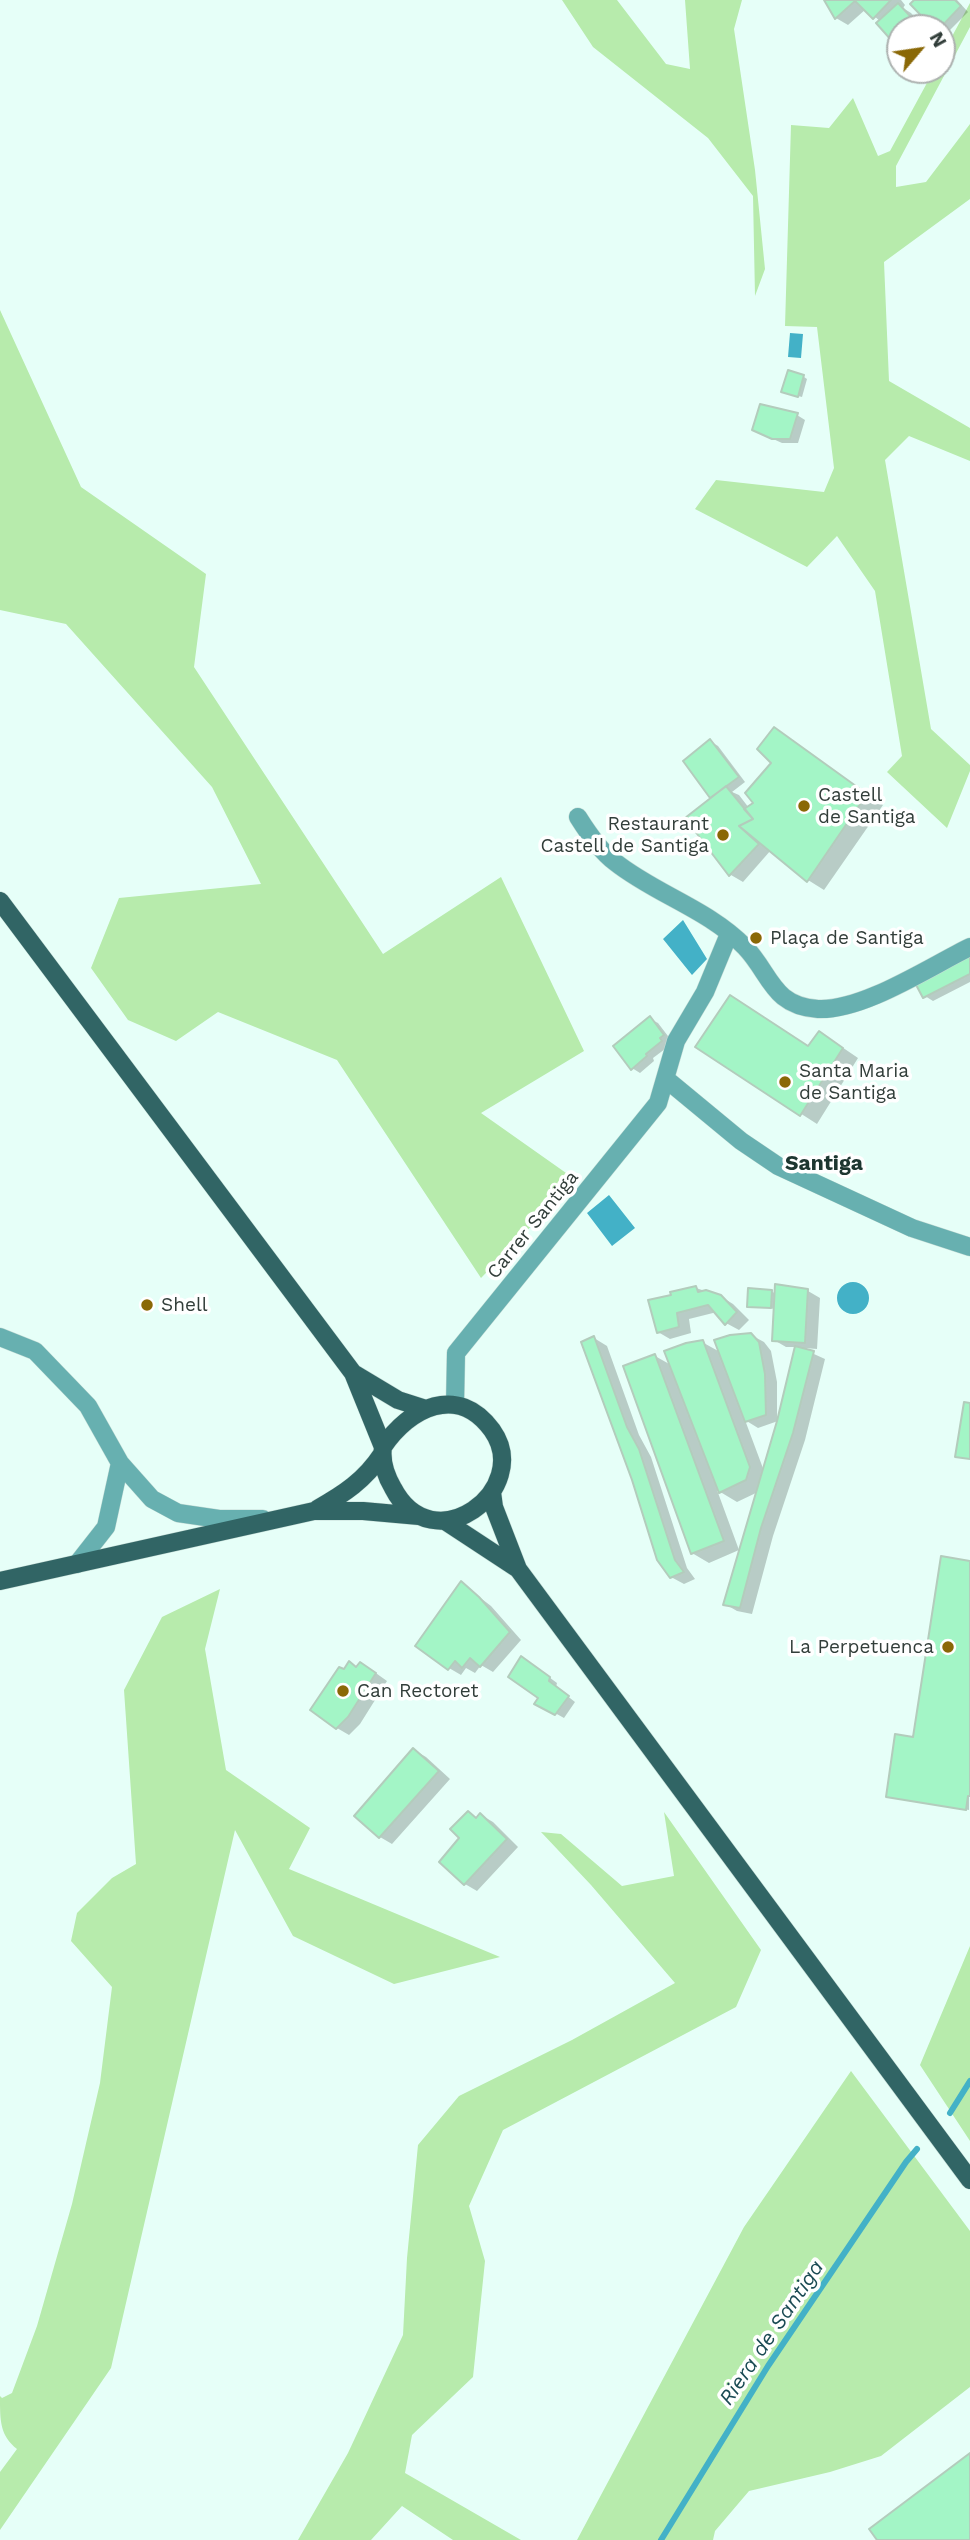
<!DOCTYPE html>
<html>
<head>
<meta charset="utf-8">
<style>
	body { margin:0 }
	#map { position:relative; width:970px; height:2540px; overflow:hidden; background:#e6fff8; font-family:"Work Sans",sans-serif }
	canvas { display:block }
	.north { position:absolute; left:886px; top:14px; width:70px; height:70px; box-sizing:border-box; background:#fff; border:2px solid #adb2b0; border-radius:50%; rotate:61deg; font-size:19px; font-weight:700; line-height:28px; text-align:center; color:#323e3a }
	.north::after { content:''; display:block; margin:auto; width:24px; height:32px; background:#8a6806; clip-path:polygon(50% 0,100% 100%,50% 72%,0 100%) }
</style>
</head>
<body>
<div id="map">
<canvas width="970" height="2540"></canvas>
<div class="north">N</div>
</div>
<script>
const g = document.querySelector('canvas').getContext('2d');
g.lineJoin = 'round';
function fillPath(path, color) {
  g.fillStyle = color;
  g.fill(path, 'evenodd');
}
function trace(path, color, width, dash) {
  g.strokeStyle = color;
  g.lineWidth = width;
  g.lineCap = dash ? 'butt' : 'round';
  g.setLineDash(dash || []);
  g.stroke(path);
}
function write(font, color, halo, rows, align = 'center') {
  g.font = font + ' "Work Sans",sans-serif';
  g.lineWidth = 7;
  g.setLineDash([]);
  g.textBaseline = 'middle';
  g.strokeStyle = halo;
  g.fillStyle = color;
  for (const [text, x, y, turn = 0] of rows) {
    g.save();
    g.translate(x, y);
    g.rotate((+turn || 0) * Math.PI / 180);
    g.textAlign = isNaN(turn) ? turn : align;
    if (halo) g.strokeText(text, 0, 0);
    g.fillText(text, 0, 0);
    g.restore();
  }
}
const green = new Path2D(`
	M562 0H617L666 64 690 69 685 0H742L734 29 755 170 765 269 755 296 753 196 708 138 593 47Z
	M970 3V27L896 166V187L926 182 970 124V199L884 262 889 381 970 428V461L909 436 885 460 931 729 970 765V771L947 828 887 772 902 756 875 591 837 536 807 567 695 509 716 480 824 492 834 468 817 327 785 326 791 125 829 128 853 98 878 156 890 151 934 70H942V55Z
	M0 310 81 487 206 574 194 667 383 954 501 877 584 1051 481 1113 576 1180 481 1278 337 1060 218 1012 176 1041 128 1020 91 968 119 898 261 884 212 787 66 624 0 610Z
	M220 1589 205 1649 226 1770 310 1828 289 1869 500 1957 394 1984 293 1936 235 1830 111 2368 0 2530V2472L17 2449C0 2435 0 2422 0 2396L2 2398 12 2393 37 2326 72 2204 100 2083 112 1987 71 1941 77 1913 112 1878 136 1864 124 1690 162 1617Z
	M664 1812 761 1950 736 2007 503 2130 469 2206 485 2261 473 2377 412 2435 405 2473 521 2540H453L402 2506 371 2540H298L348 2453 403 2335 407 2258 418 2145 459 2096 572 2040 675 1983 591 1885 541 1832 561 1834 622 1886 674 1876Z
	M970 1946V2141L920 2065Z
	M851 2071 970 2231V2387L881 2456 830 2472 749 2491 715 2531 713 2540H577L744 2227Z`);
const water = new Path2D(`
	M790 333 803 334 801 358 788 357Z
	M683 920 707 959 692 975 663 939Z
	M609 1195 635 1228 612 1246 587 1213Z
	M837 1298a16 16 0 1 1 32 0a16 16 0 1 1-32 0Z`);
const shadow = new Path2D(`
	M826 0H901L905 5 903 8 911 13 925 28H900V48L881 22 866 9 848 25 836 18Z
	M916 0H957L968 12 945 35 942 33V28H935Z
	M942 47 950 56 942 63Z
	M922 70H935L930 75Z
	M804 377 807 379 802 397 787 393Z
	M797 415 805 420 798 443H782L762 434Z
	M774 729 883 805 824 890 808 880 771 850 743 882 731 875 687 818 714 798 712 797 710 741 718 746 745 782 732 792 739 795 749 808 755 804 773 763Z
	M970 954V982L933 1001 925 996Z
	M650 1019 658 1023 671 1040 669 1046 653 1058 654 1061 640 1073 632 1068Z
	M836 1043 858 1058 817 1124 697 1047H809Z
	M696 1288 720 1296 733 1304 749 1320 739 1330 726 1323 717 1312 689 1319 691 1333 670 1339 658 1332 673 1296Z
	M771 1291 776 1294 808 1291 820 1298 817 1349 805 1348V1350L825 1359 805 1440 773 1536 752 1614 737 1611 725 1604 758 1492 737 1502 717 1490 739 1550 709 1563 692 1553 655 1356 671 1365 702 1342 720 1352 751 1335 764 1342 771 1351 777 1382V1419L796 1347H786L774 1340 775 1309 749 1306ZM745 1420 758 1428 778 1421 764 1471Z
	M594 1338 607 1346 639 1435 651 1457 687 1568 695 1579 684 1584 671 1577Z
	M970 1562 969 1810 891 1798 887 1796 915 1739Z
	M461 1583 491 1606 521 1640 493 1672 481 1665 475 1673 466 1668 461 1675 449 1668Z
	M530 1663 557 1683 556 1687 575 1702 564 1718 537 1703 540 1697Z
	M357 1668 373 1671 387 1681 360 1724 349 1735 337 1728 345 1671Z
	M414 1750 426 1757 450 1779 392 1844 380 1837Z
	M468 1813 478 1818 481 1815 493 1822 518 1847 477 1891 465 1884Z`);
const stream = new Path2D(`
	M950 2113 970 2081
	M661 2540 768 2366 906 2162 917 2149`);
const building = new Path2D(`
	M824 0H891L873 19 855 1 835 19Z
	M914 0H955L961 6 940 28H933L910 4Z
	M898 3 921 28H900V50L876 23Z
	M788 370 804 375 798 397 781 392Z
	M760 404 798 413 790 439H772L752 430Z
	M774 727 867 794 807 882 739 826 753 819 744 809 753 803 745 793 771 763 757 749Z
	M710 739 739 777 710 798 683 761Z
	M726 786 753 819 739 826 759 844 729 876 685 818Z
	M970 952V974L923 998 914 981Z
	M730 995 808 1046 819 1031 843 1048 800 1116 695 1047Z
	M650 1016 664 1035 660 1038 662 1041 646 1054 647 1056 631 1070 613 1046Z
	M775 1284 808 1289 805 1343 772 1341Z
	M696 1286 698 1292 706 1290 721 1295 737 1312 725 1325 708 1305 677 1313 679 1327 657 1333 648 1300 671 1295 670 1292Z
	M748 1288 772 1290 771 1308 747 1307Z
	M751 1333 759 1342 765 1374 766 1415 745 1422 714 1340 730 1335Z
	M594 1336 627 1427 639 1449 675 1560 684 1572 670 1578 657 1560 632 1480 581 1342Z
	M703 1340 750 1467 746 1480 719 1493 664 1351 686 1343Z
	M795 1346 814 1351 793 1433 761 1528 740 1608 723 1605 777 1421Z
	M655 1354 724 1541 691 1554 623 1366Z
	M964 1402 970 1403V1459L955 1457Z
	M941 1556 970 1561V1796H968L966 1810 886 1797 895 1734 913 1737Z
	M461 1581 479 1597 510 1632 480 1667 470 1658 462 1668 455 1661 448 1670 415 1646Z
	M521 1656 550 1677 549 1681 569 1696 555 1715 534 1704 538 1698 508 1677Z
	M349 1661 356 1667 360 1662 376 1673 348 1717 336 1729 310 1710 339 1667 344 1669Z
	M413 1748 439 1771 379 1838 354 1816Z
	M468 1811 476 1818 480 1813 507 1839 464 1885 439 1862 459 1838 450 1829Z
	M970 2453V2540H877L869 2529Z`);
const minor = new Path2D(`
	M578 817C588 833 600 851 615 862 655 894 708 909 745 947 771 974 772 1006 818 1009 863 1011 929 967 970 947
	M666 1079 741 1141 778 1166 912 1228 970 1247
	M0 1337 35 1351 88 1406 120 1463 152 1499 178 1513 219 1519H263
	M455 1405 456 1353 658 1103 676 1041 705 992 729 934
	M77 1564 106 1527 120 1463`);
const major = new Path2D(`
	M0 901 353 1373 383 1447C381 1461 386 1476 393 1488 433 1565 534 1489 492 1430 458 1383 409 1408 383 1447
	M353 1373 398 1400 423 1408
	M492 1492 494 1507 518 1569
	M317 1509C344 1494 365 1480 382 1454
	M445 1521 518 1569 970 2180
	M0 1581 314 1511H363L419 1516`);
const markers = [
	[804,806,7,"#8a6806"],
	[723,835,7,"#8a6806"],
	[756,938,7,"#8a6806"],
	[785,1082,7,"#8a6806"],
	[147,1305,7,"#8a6806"],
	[948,1647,7,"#8a6806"],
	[343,1691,7,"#8a6806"]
];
const poiNames = [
	["Castell",818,795],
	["de Santiga",818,817],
	["Restaurant",709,824,"right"],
	["Castell de Santiga",709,846,"right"],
	["Plaça de Santiga",770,938],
	["Santa Maria",799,1071],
	["de Santiga",799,1093],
	["Shell",161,1305],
	["La Perpetuenca",934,1647,"right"],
	["Can Rectoret",357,1691]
];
const streetNames = [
	["Carrer Santiga",533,1225,-51]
];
const neighbourhoodNames = [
	["Santiga",824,1164]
];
const waterNames = [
	["Riera de Santiga",772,2333,-56]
];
fillPath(green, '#b7ebac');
fillPath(water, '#43b1c7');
fillPath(shadow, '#0003');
trace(stream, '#43b1c7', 6);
fillPath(building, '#a3f5c6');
trace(building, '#b3ccbc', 2);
trace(minor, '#c6dcd6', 19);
trace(major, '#c6dcd6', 19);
trace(minor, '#67b0b0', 18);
trace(major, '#316565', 18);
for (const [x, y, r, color] of markers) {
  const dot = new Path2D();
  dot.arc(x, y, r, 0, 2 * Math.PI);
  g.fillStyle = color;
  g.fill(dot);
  trace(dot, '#fff', 2.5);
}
write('19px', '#323e3a', '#fff', poiNames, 'left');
write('19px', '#323e3a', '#fff', streetNames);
write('bold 21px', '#1d3630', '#fff', neighbourhoodNames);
write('italic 21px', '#1b4b54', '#fff', waterNames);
</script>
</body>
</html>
